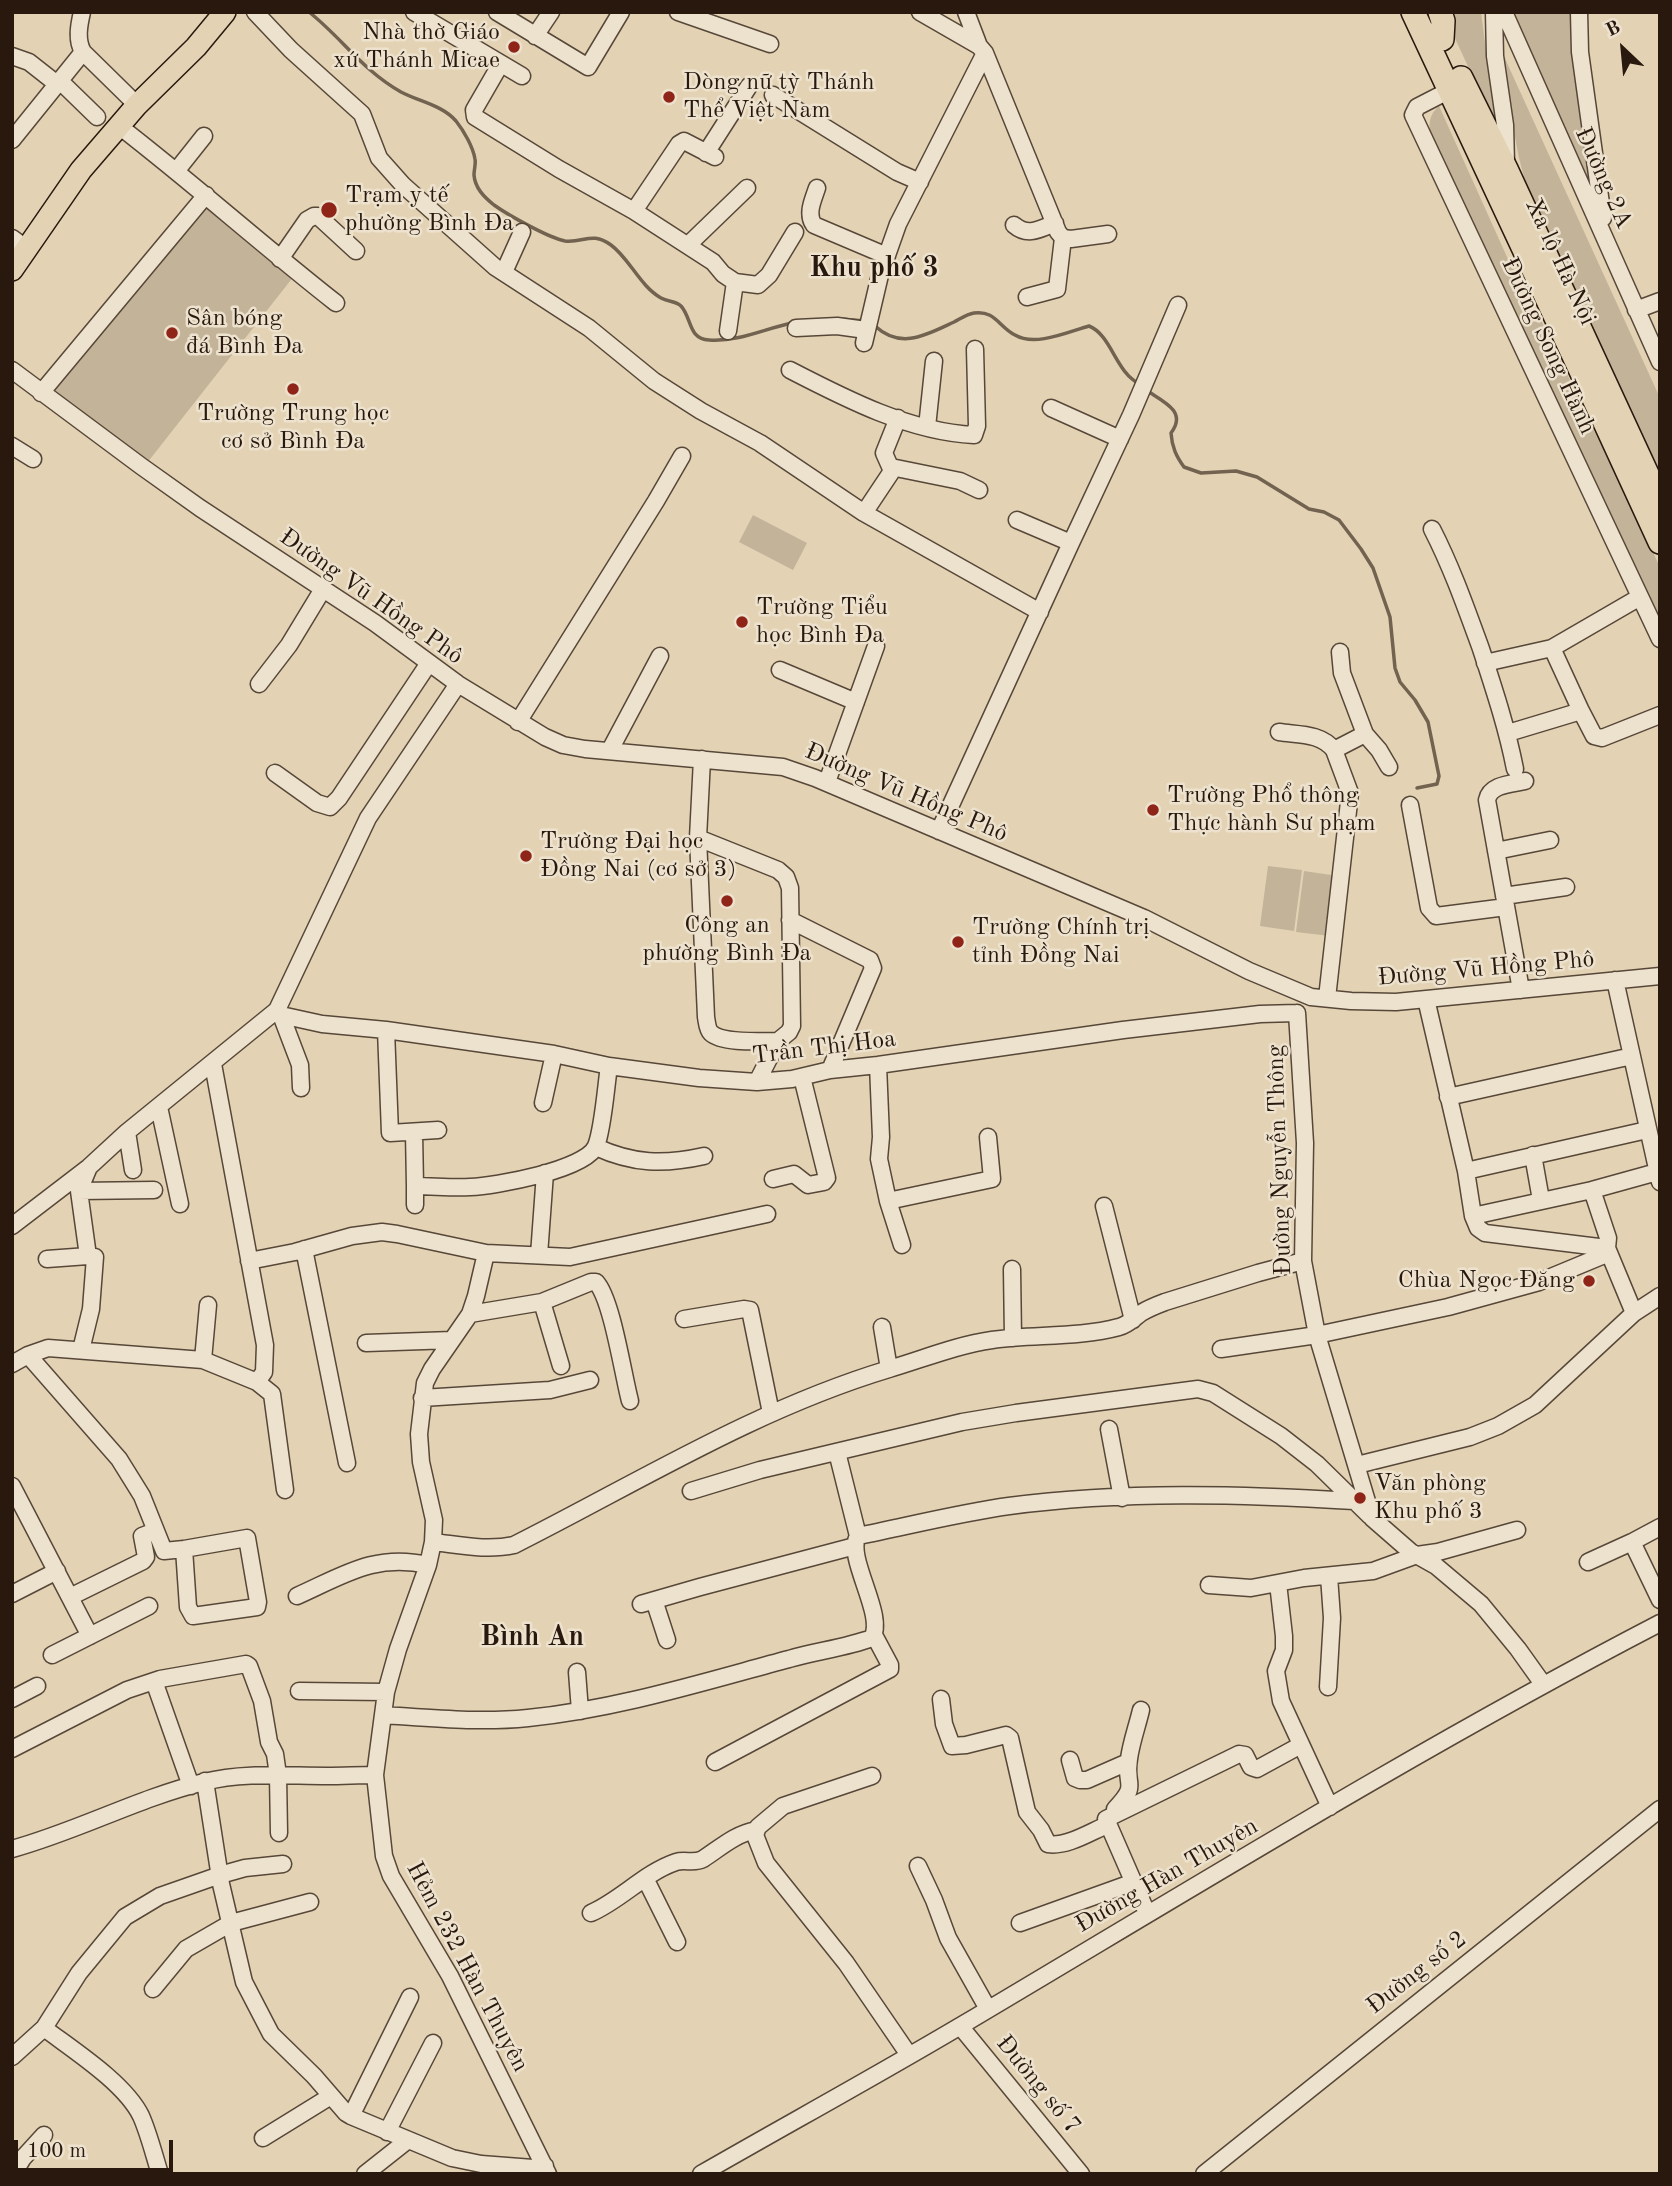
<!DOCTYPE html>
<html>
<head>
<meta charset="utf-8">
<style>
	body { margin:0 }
	#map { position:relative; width:1672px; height:2186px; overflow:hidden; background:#e3d3b4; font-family:"Old Standard TT",serif }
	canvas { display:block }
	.frame { position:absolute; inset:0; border:14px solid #28180e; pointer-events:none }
	.north { position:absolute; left:1588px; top:14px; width:70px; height:70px; -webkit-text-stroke:5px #ede2ce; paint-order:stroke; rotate:334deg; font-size:19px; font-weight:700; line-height:28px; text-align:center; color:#28180e }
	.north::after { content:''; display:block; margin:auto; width:24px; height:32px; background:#28180e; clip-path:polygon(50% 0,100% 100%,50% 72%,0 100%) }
	.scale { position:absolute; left:14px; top:2140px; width:159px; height:32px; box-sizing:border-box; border:4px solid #28180e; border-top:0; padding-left:9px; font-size:21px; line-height:24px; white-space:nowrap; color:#28180e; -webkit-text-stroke:5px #ede2ce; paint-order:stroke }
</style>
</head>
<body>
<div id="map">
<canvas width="1672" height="2186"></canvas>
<div class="frame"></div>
<div class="north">B</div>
<div class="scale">100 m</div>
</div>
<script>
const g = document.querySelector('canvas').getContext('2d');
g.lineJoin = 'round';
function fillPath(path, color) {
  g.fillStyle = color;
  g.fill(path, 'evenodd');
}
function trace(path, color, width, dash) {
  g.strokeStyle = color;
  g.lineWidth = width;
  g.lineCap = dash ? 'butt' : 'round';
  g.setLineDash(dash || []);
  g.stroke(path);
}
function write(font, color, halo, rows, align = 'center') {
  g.font = font + ' "Old Standard TT",serif';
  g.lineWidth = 5;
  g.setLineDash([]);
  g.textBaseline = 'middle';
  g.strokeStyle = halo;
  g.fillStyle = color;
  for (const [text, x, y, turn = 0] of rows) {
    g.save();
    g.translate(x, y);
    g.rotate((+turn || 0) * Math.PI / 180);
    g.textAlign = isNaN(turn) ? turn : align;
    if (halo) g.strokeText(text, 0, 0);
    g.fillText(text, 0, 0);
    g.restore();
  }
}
const green = new Path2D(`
	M1447 12H1481L1496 127 1453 34Z
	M1511 12H1577L1600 216Z
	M1501 57 1505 58 1507 63 1660 398V481L1529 196 1519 158 1500 59Z
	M1439 106 1507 257 1528 293 1660 567V630L1436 153C1431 136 1423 120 1439 106Z
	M206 200 294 276 147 463 48 391Z
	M753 515 807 543 793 570 739 542Z
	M1268 866 1302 870 1294 931 1260 926Z
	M1304 871 1338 876 1330 936 1296 932Z`);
const stream = new Path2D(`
	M309 12C342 38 362 70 401 92 420 102 442 105 456 121 464 131 473 147 475 159 476 164 474 169 474 175 475 188 484 197 494 205 508 215 549 238 565 241 584 243 592 231 611 245 629 258 640 286 661 298 668 302 676 301 681 306 692 318 688 339 709 340 739 342 763 329 792 323
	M841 319 865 321
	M875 326C901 350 926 335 954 322 960 319 967 314 974 313 995 310 999 327 1015 335 1035 347 1068 332 1089 326 1107 333 1114 360 1127 374 1130 378 1136 382 1140 385
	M1146 390C1162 401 1188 411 1171 433 1172 447 1176 456 1184 467L1201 473 1236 471 1257 477 1309 509 1324 512 1339 520 1361 549 1373 568 1390 617 1395 668 1400 682 1415 700 1428 722 1439 776 1437 784 1417 788`);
const minor = new Path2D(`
	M82 12C79 25 76 40 83 52
	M255 12 291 50 362 114 379 158 403 185 495 267 589 328 654 381 701 411 760 443 864 513 1040 612
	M414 12 522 76
	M497 12 588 67 621 12
	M678 12 770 44
	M920 12 979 46
	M966 12 979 46 985 53 1058 232 1063 238 1071 239 1108 234
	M1494 12 1495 56 1505 125 1506 163
	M1504 12 1660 362
	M1579 12 1580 52 1603 218
	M535 36 551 12
	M12 56 29 62 57 84
	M500 65 474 110 475 117 559 169 634 211 713 262 723 274 735 282 758 285 769 275 795 232
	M60 81 97 117
	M1450 90 1417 107 1413 115 1660 639
	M773 95 897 172 920 182
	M119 126C193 183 262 245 336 303
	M12 140 83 52 137 105
	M706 153 749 86
	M177 170 204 136
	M817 188C813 200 806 214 814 225L887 256
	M634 211 679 144 684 141 715 157
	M1014 225C1028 237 1040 229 1055 223
	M12 238 27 249
	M688 245 747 188
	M280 259 307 220 314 216H318L356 251
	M504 272 522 232
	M1027 297 1057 289 1063 238
	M1636 310 1660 301
	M796 328 837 326 866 330
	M728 331 735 282
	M864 343 880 275 898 224 985 53
	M12 370 141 466 200 508 375 623 458 684 545 737 563 745 585 749 783 767 815 778 1144 918 1249 971 1311 997 1351 1001 1396 1002 1660 976
	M790 370C846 399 910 432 974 435L977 426 975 349
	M41 393 206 195
	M1051 408 1120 439
	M927 427 934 361
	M12 446 33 459
	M891 467 960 481 979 490
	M864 513 892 471 884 453 898 418
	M1017 520 1071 543
	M1432 529C1452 568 1466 608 1481 649 1494 689 1507 728 1515 769
	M1552 648 1581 711
	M1485 663 1552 648 1640 597
	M780 670 856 702
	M259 684 289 645 323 589
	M518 722 656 501 682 456
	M1279 732C1299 735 1321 733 1334 750
	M1508 733 1581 711 1594 736 1602 738 1660 715
	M1365 734 1379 750 1389 767
	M610 750 660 656
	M702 759 698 838 706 1017C707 1022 707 1029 711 1033 723 1044 762 1041 778 1041
	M275 773 317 803 330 807 339 798 429 663
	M827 782 876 646
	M1410 805 1429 908 1436 916 1506 907
	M939 831 1071 543 1131 415 1178 305
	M698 838 778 870 786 877 790 888 792 1026 789 1032 778 1041 757 1082
	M1496 851 1550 840
	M1504 896 1566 887
	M790 920 870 960 873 968 830 1070
	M1615 980 1660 1182
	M1521 990 1487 800C1490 784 1512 784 1525 781
	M1327 998 1350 793 1334 750 1365 734 1342 673 1340 652
	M1426 999 1466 1171 1473 1216 1478 1228 1485 1233 1607 1248 1634 1313
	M277 1010 281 1015 322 1024 386 1030 554 1054 609 1066 699 1078 757 1082 792 1079 830 1070 878 1065 1123 1030 1260 1014 1297 1013
	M1297 1013 1305 1143 1303 1261 1317 1335 1372 1518 1411 1552 1436 1566 1481 1604 1518 1649 1543 1684
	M281 1015 300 1065 301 1088
	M386 1030 390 1133 438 1130
	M213 1064 265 1345 264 1372 257 1382
	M878 1065 881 1137 879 1159 888 1201 992 1179 988 1137
	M1448 1097 1632 1056
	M543 1103 554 1054
	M159 1107 180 1204
	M127 1132 133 1170
	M414 1132 415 1186
	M596 1147C633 1164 664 1165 704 1156
	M1533 1155 1541 1200
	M1466 1171 1647 1130
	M773 1179 794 1174 808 1185 824 1182 827 1178 802 1077
	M1592 1190 1608 1238 1607 1248
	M79 1191 154 1190
	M888 1201 902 1245
	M415 1205V1186C433 1186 452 1188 470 1187 495 1186 586 1170 596 1146 603 1129 606 1086 609 1066
	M1104 1206 1133 1320
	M1473 1216 1592 1190 1657 1172
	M12 1226 89 1167 127 1132 277 1010 368 818 458 684
	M304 1249 347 1463
	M486 1253 476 1296 470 1314 432 1369 425 1383 419 1434 421 1462 434 1520 433 1542 428 1565 398 1649 386 1692 375 1775 384 1856 391 1876 450 1976 548 2174
	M539 1255 545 1173
	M47 1259 88 1256
	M249 1261 295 1252 352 1236 382 1232 397 1234 486 1253 570 1257 767 1214
	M1012 1269 1013 1338
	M542 1302 561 1366
	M470 1314 542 1302 591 1282H596C612 1299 623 1375 630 1401
	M684 1319 744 1309 750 1310 771 1413
	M882 1327 889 1369
	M366 1343 452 1340
	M1221 1349 1317 1335 1448 1307 1539 1282 1609 1253
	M81 1350 91 1309 95 1257 88 1256 79 1191 89 1167
	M28 1355 119 1459 142 1496 164 1551 184 1549 247 1538 258 1602 257 1607 193 1616 188 1607 184 1549
	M203 1360 208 1305
	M12 1364 28 1355 48 1348 203 1360 257 1382 272 1394 285 1490
	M422 1398 550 1390 590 1380
	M1109 1429 1122 1498
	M1357 1465 1470 1437 1498 1426 1535 1405 1634 1313 1660 1296
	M12 1486 90 1636
	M691 1491 760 1470 962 1422 1016 1413 1198 1389 1213 1393 1281 1436 1317 1464 1370 1516
	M1660 1527 1632 1542 1660 1600
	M858 1536C908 1526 959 1513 1009 1506 1123 1491 1240 1494 1354 1501
	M433 1542C460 1545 487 1551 514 1545 637 1483 756 1409 889 1369 923 1359 957 1345 992 1340 1033 1334 1078 1338 1119 1327 1128 1325 1134 1318 1141 1313 1149 1308 1157 1305 1165 1302L1258 1273 1303 1261
	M1588 1562 1632 1542
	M1278 1583 1284 1636V1650L1276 1671 1281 1701 1330 1807
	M1209 1585 1251 1588 1304 1578 1373 1571 1417 1555 1438 1552 1517 1530
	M12 1594 57 1571
	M297 1596C344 1575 375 1553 428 1565
	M70 1597 143 1561 146 1557 142 1536 155 1531
	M654 1600 667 1640
	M641 1604 700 1587 855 1546
	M52 1655 149 1606
	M577 1672 580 1711
	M154 1681 191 1786
	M1328 1687 1332 1618 1329 1576
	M299 1691 386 1692
	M12 1699 37 1686
	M941 1699 944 1724 952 1746 966 1745 1006 1735 1010 1738 1027 1812 1041 1830 1048 1844C1067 1847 1090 1832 1107 1825
	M383 1715C431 1718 480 1723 528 1718 617 1709 703 1682 789 1659 816 1651 845 1648 872 1638 886 1615 845 1557 858 1536L837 1452
	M12 1749 127 1690 160 1679 246 1664 249 1666 262 1701 269 1742 275 1754 278 1775 279 1833
	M1070 1760 1075 1778 1080 1780H1087L1128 1762
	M715 1762 890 1669V1665L874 1635
	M872 1776 783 1806 758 1827 755 1835 766 1863 846 1963 909 2055
	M205 1781 221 1884 244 1982 271 2034 314 2076 346 2113 351 2116 452 2158 481 2164 533 2168 545 2166
	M1115 1809C1140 1783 1124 1787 1129 1759 1131 1743 1137 1727 1141 1710
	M12 1849C78 1831 138 1798 204 1782 244 1772 285 1776 327 1776 343 1776 359 1775 375 1775
	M918 1866 934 1900 948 1938 988 2009
	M645 1878 677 1942
	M591 1913C621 1900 644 1873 676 1862 685 1859 694 1864 703 1859 720 1848 735 1834 756 1830
	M1147 1913 1106 1819 1239 1754 1245 1755 1251 1767 1257 1769 1301 1745
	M1020 1923 1134 1882
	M153 1989 186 1949 231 1923 310 1902
	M960 2026 1081 2174
	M44 2028C73 2050 125 2083 141 2116 149 2134 154 2155 160 2174
	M12 2057 44 2028 79 1973 125 1917 160 1896 220 1875 245 1868 283 1864
	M351 2116 410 1997
	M387 2132 433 2043
	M263 2138 331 2096
	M20 2174 17 2168 23 2158 44 2135
	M365 2174 408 2140
	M701 2174C788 2124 876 2076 962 2025 1193 1888 1421 1747 1660 1623
	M1204 2174 1660 1809`);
const major = new Path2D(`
	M12 270 81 170 137 105 196 47 225 12`);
const highway = new Path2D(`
	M1413 12 1596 403 1660 542
	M1440 12 1443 21 1442 39
	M1461 78 1506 169 1660 502`);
const markers = [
	[514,47,7,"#8f2418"],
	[669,97,7,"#8f2418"],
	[329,210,9,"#8f2418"],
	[172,333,7,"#8f2418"],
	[293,389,7,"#8f2418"],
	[742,622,7,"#8f2418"],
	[1153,810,7,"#8f2418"],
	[526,856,7,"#8f2418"],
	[727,901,7,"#8f2418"],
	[958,942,7,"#8f2418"],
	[1589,1281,7,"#8f2418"],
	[1360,1498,7,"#8f2418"]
];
const poiNames = [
	["Nhà thờ Giáo",500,33,"right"],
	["xứ Thánh Micae",500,61,"right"],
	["Dòng nữ tỳ Thánh",683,83],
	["Thể Việt Nam",683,111],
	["Trạm y tế",345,196],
	["phường Bình Đa",345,224],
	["Sân bóng",186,319],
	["đá Bình Đa",186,347],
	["Trường Trung học",293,414,"center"],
	["cơ sở Bình Đa",293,442,"center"],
	["Trường Tiểu",756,608],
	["học Bình Đa",756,636],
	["Trường Phổ thông",1167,796],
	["Thực hành Sư phạm",1167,824],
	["Trường Đại học",540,842],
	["Đồng Nai (cơ sở 3)",540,870],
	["Công an",727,926,"center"],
	["phường Bình Đa",727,954,"center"],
	["Trường Chính trị",972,928],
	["tỉnh Đồng Nai",972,956],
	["Chùa Ngọc Đăng",1575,1281,"right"],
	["Văn phòng",1374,1484],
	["Khu phố 3",1374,1512]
];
const streetNames = [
	["Đường 2A",1603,178,66],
	["Xa lộ Hà Nội",1560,262,65],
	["Đường Song Hành",1548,346,65],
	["Đường Vũ Hồng Phô",371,597,35],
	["Đường Vũ Hồng Phô",906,793,23],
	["Đường Vũ Hồng Phô",1486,969,-5],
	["Trần Thị Hoa",824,1048,-7],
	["Đường Nguyễn Thông",1280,1160,-92],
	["Đường Hàn Thuyên",1167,1876,-30],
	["Hẻm 232 Hàn Thuyên",467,1967,62],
	["Đường số 2",1417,1973,-38],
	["Đường số 7",1038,2085,51]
];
const quarterNames = [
	["Khu phố 3",874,269],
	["Bình An",532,1638]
];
fillPath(green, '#c3b398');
trace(stream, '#726250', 3.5);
trace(minor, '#574738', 19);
trace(major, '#28180e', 24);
trace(highway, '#28180e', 26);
trace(minor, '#ede2ce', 16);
trace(major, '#e3d3b4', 21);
trace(highway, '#e3d3b4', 23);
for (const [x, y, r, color] of markers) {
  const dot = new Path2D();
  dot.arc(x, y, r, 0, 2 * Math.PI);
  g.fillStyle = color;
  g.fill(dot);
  trace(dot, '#ede2ce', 2.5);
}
write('24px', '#28180e', '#ede2ce', poiNames, 'left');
write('24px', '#28180e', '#ede2ce', streetNames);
write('bold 28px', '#28180e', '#ede2ce', quarterNames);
</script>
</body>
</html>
